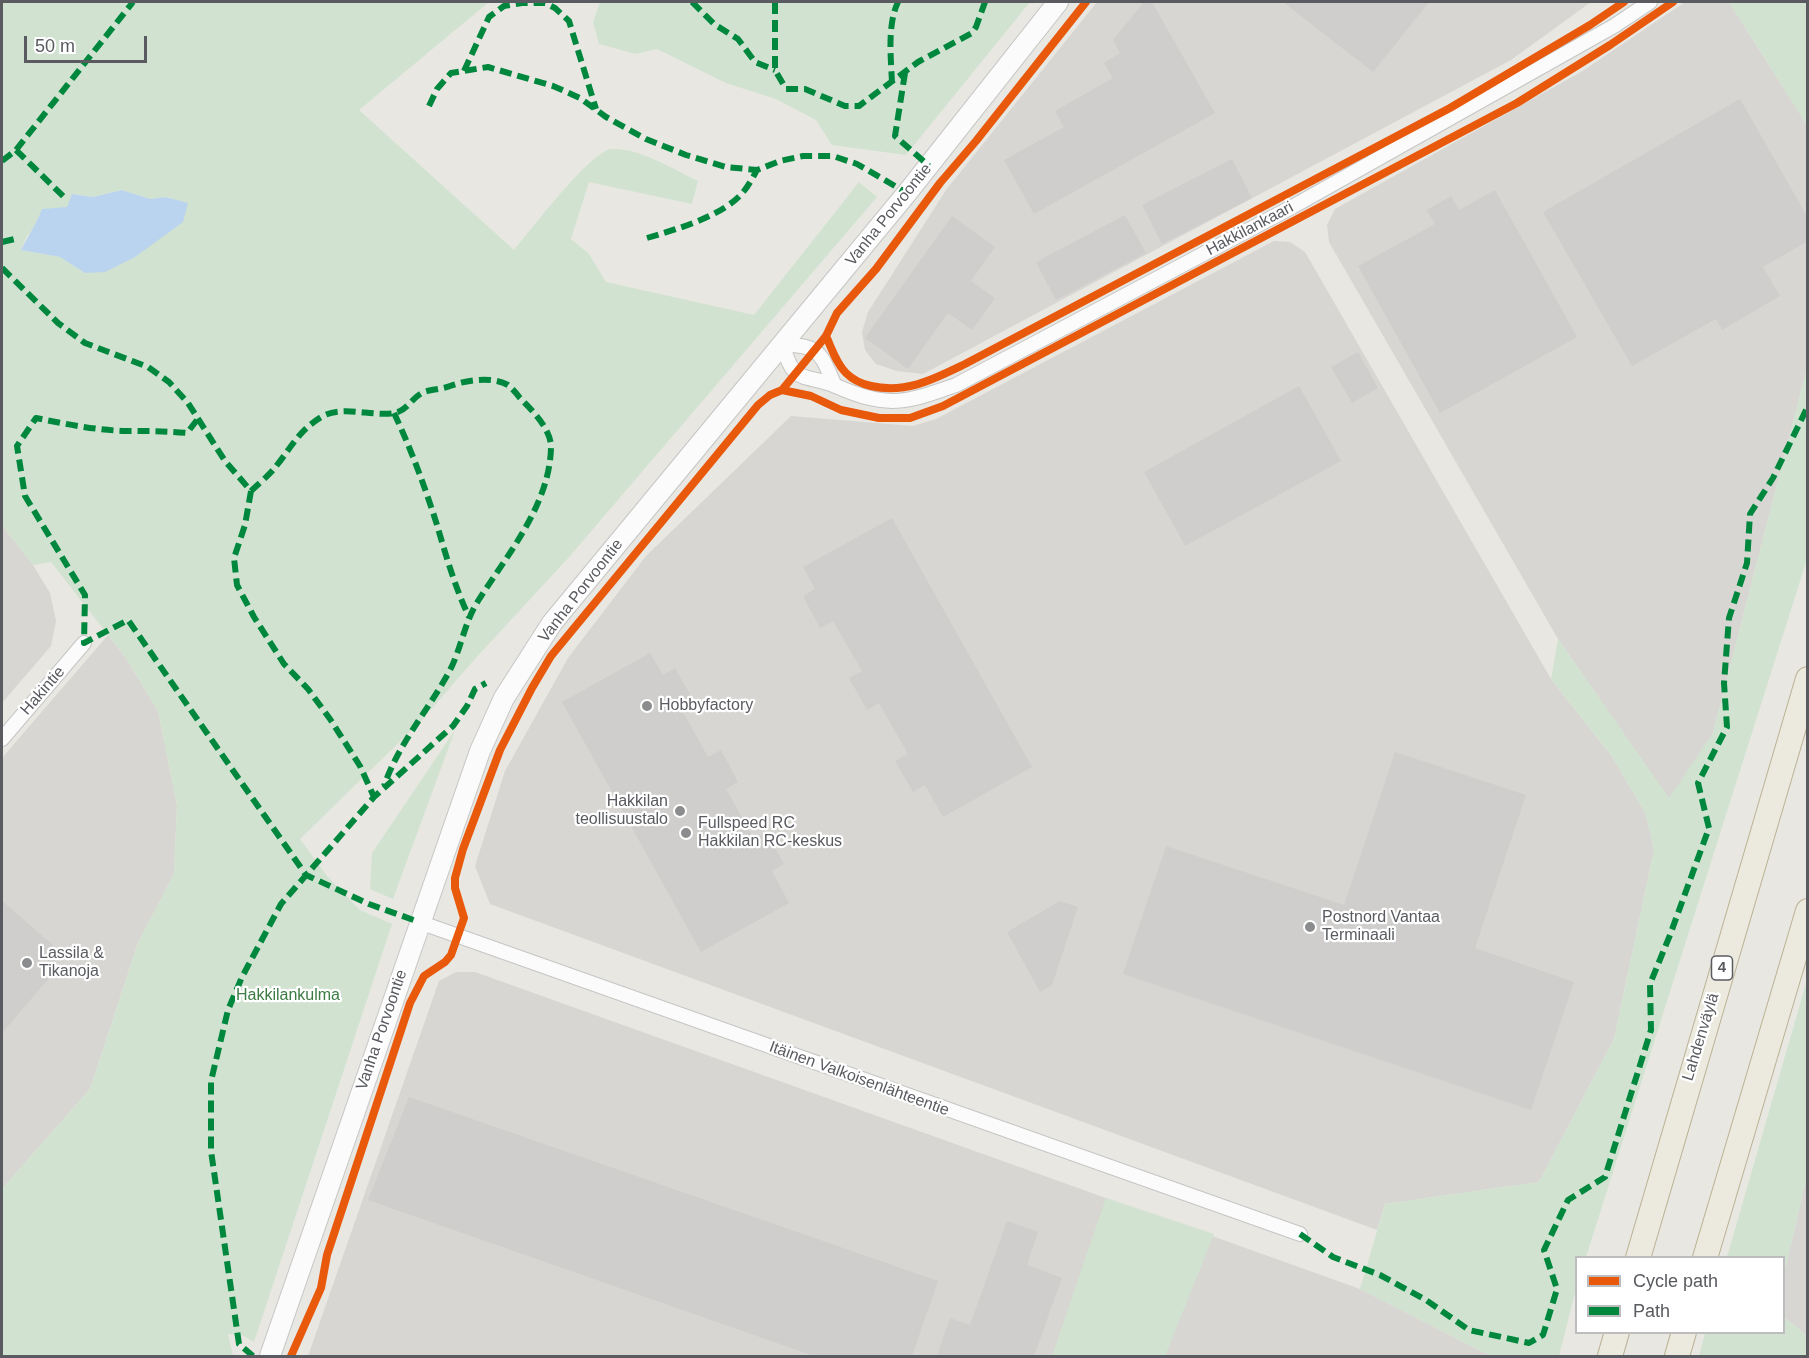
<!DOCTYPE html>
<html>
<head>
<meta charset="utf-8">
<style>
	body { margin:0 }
	#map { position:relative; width:1809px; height:1358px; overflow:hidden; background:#e8e7e2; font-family:Helvetica,sans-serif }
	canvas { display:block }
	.frame { position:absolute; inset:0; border:3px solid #595b60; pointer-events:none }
	.legend { position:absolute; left:1575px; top:1256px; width:210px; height:78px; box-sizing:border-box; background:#fff; border:2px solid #bdbdbf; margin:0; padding:8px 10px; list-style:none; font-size:18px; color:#595b60 }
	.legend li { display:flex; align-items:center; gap:12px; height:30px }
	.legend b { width:30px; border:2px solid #bdbdbf }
	.scale { position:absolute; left:24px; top:36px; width:123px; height:27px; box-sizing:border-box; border:3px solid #595b60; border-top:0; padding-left:8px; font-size:18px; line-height:21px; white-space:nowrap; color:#595b60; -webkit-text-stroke:4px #fff; paint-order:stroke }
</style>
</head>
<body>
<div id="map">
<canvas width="1809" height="1358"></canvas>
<div class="frame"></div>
<ul class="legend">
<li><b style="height:8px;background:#e8590c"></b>Cycle path</li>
<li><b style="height:8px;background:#00873e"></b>Path</li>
</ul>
<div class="scale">50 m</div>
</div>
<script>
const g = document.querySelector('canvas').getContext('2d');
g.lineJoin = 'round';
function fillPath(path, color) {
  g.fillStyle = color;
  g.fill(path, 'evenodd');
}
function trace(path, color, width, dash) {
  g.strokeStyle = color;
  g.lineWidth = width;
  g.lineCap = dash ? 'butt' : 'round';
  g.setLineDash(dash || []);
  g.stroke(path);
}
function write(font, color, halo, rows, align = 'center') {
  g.font = font + ' Helvetica,sans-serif';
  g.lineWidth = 4.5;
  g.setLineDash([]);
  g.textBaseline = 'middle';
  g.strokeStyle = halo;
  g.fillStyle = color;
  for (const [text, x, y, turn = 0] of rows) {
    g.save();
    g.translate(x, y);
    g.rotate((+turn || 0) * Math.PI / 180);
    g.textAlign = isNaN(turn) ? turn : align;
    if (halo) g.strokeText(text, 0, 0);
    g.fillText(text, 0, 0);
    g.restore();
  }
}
const industrial = new Path2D(`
	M1097 2H1591L1511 60 923 374 897 371 876 364 865 350 862 332 868 312 946 190Z
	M1685 2H1729L1807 125V368L1713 733 1669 799 1558 639 1329 242 1327 225 1335 209 1581 72Z
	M1274 241 1290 242 1305 252 1551 679 1611 755 1646 814 1654 850 1614 1039 1539 1182 1385 1204 1377 1230 490 904 475 866 505 771 568 658 646 556 791 416 913 426 936 419Z
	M2 525 33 565 50 593 56 621 51 646 2 703Z
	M108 635 126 658 158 711 177 805 174 874 138 943 90 1089 2 1189V758Z
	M456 972H475L1360 1289 1491 1356H308L439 981Z
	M1807 1175V1336L1784 1317V1274Z`);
const green = new Path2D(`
	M2 2H489L359 110 514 250C531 230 591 150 612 149 638 147 675 170 698 181L692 204 589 182 571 239 589 254 606 282 754 315 859 182 877 197 570 556 474 660 422 720 300 839 327 876 360 910 392 924 254 1342 244 1336 228 1334 233 1356H2V1189L90 1089 138 943 174 874 177 805 158 711 126 658 51 562 33 565 2 525ZM122 190 150 199 166 197 173 198 85 273 60 257 21 250 27 236 35 228 67 207 73 194 93 197Z
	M600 2H1030L906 155 832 145 816 120 776 99 726 83 657 49 636 54 599 44 593 22Z
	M1729 2H1807V125Z
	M1807 368V559L1586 1257 1576 1258V1289L1559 1356H1491L1360 1289 1385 1204 1539 1182 1614 1039 1654 850 1646 814 1611 755 1551 679 1558 639 1669 798 1713 733Z
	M455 730 393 899 370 889 372 853Z
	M1807 980V1175L1784 1274V1258L1727 1257Z
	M1106 1198 1214 1234 1165 1356H1052Z
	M1784 1317 1807 1336V1356H1699L1705 1333 1784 1332Z`);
const water = new Path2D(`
	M122 190 150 199 166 197 188 203 183 222 135 257 105 272 85 273 60 257 21 250C28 236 36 225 42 209L67 207 72 194 93 197Z`);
const building = new Path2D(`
	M1144 2H1152L1215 113 1034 214 1004 160 1064 127 1055 111 1113 78 1104 63 1120 53 1113 40Z
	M1283 2H1429L1373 72Z
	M1740 99 1808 218V241L1763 267 1780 296 1722 330 1716 319 1632 366 1543 212Z
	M1232 159 1252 198 1162 244 1142 205Z
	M1495 190 1577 337 1440 413 1358 266 1435 224 1427 210 1451 196 1459 210Z
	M1125 215 1146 253 1056 300 1036 262Z
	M952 216 995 247 971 281 995 298 972 330 948 313 908 369 865 338Z
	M1358 352 1378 388 1352 403 1331 367Z
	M1299 386 1341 461 1185 546 1144 472Z
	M892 518 1032 767 943 817 925 785 913 792 895 761 908 754 879 703 867 710 849 678 862 671 833 621 820 628 803 596 815 589 803 567Z
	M650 653 663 675 675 668 693 700 680 707 708 757 721 750 738 782 726 789 754 839 766 833 784 864 772 871 789 903 701 952 562 702Z
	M1395 752 1526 795 1475 948 1574 982 1531 1110 1123 974 1166 846 1344 905Z
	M2 901 62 953 44 973 50 977 2 1033Z
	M1060 901 1078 907 1052 985 1040 992 1007 932Z
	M409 1097 938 1281 912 1356H814L368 1200Z
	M1007 1221 1038 1232 1027 1265 1062 1278 1034 1356H937L950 1318 970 1325Z`);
const street = new Path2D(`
	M835 386C821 355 821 344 783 345 793 386 805 373 836 386 888 409 905 403 956 385L1292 207 1614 26 1650 2
	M2 739 84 643
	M419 922 1300 1234`);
const secondary = new Path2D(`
	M270 1356 480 751 504 698 552 623 907 193 1058 2`);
const highway = new Path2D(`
	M1638 1258 1808 679
	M1705 1258 1808 911
	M1610 1356 1617 1332
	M1677 1356 1684 1332`);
const quiet = new Path2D(`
	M692 2 714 24 738 39 755 62 775 70
	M775 2V70L786 89H805L845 106H859L918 62 972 33 976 27 985 2
	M464 71 489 17 504 6 522 3H545L555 8 569 21 596 109
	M905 73 895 136 929 166
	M892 83C891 58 887 25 898 2
	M429 106 437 89 451 73 488 67 553 86 580 98 606 117 646 139 686 155 726 167 757 170 780 161 803 156H833L857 164 907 193
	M16 150 64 197
	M2 161 16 150 133 2
	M647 238C677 229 724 216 744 191 749 185 753 177 757 170
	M2 242 19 238
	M2 268 58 323 85 343 148 367 169 382 188 403 225 461 251 491 245 525 234 558 237 585 254 617 284 664 308 689 330 719 360 766 374 797
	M394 413C411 449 425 487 437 525 446 556 455 587 469 617
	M197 420 187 433C166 431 146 431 125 431 95 430 65 424 36 418L17 446 25 496 85 595 84 643 128 620 306 875 369 904 419 922
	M251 491C259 483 270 475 277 465 293 445 299 430 323 416 344 405 372 417 395 413 408 410 412 397 424 392 428 390 443 389 450 386 467 380 491 376 508 385 512 388 517 394 520 398 532 410 551 429 551 447 550 505 507 555 478 601 464 623 461 650 449 672 427 712 399 743 384 786
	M1300 1234 1333 1257 1380 1275 1426 1300 1469 1330 1529 1343 1543 1335 1557 1289 1544 1250 1568 1200 1605 1177 1651 1030 1650 984 1670 935 1709 828 1698 783 1727 727 1724 683 1729 618 1747 563 1750 514 1773 478 1808 406
	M253 1356 239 1344 211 1151V1081L228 1010 242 977 281 904 374 797 453 726 467 706 475 689 486 683`);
const cycleway = new Path2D(`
	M826 336C832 349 836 363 846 373 853 380 862 384 871 386 906 394 934 379 965 364L1450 108 1590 25 1624 2
	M782 390 826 336 837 313 876 269 940 183 976 141 1086 2
	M291 1356 321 1288 327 1255 410 1003 424 976 445 962 451 955 464 918 455 888V878L463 849 500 750 532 688 551 656 758 405 770 395 782 390 811 396 841 410 879 418H910L943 406 1517 103 1610 45 1673 2`);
const markers = [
	[647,706,6,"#8b8c8e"],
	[680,811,6,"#8b8c8e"],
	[686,833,6,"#8b8c8e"],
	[1310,927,6,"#8b8c8e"],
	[27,963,6,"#8b8c8e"]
];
const shields = [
	[1722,968,21]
];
const shieldNames = [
	["4",1722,968]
];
const streetNames = [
	["Vanha Porvoontie",889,215,-51],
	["Hakkilankaari",1250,229,-28],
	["Vanha Porvoontie",581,591,-52],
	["Hakintie",43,691,-49],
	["Vanha Porvoontie",382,1030,-71],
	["Lahdenväylä",1701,1037,-73],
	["Itäinen Valkoisenlähteentie",859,1079,20]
];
const poiNames = [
	["Hobbyfactory",659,706],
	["Hakkilan",668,802,"right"],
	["teollisuustalo",668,820,"right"],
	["Fullspeed RC",698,824],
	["Hakkilan RC-keskus",698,842],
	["Postnord Vantaa",1322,918],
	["Terminaali",1322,936],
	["Lassila &",39,954],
	["Tikanoja",39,972]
];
const parkNames = [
	["Hakkilankulma",288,996]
];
fillPath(industrial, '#d7d6d2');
fillPath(green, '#d1e3d0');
fillPath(water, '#bad4ef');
fillPath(building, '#cfcecc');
trace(street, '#c5c5c5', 16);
trace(secondary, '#c5c6c5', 22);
trace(highway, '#bbb294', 26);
trace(street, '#fcfbfb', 14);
trace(secondary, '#fcfbfb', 20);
trace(highway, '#eceadf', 24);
trace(quiet, '#00873e', 6, [12, 6]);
trace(cycleway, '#e8590c', 8);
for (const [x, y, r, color] of markers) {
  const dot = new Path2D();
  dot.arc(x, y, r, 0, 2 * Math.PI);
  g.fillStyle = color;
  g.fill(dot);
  trace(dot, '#fff', 2);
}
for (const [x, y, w] of shields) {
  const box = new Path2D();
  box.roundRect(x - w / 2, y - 12, w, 24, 4.5);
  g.fillStyle = '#fff';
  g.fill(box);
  trace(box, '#595b60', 1.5);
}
write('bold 15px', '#595b60', null, shieldNames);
write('16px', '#595b60', '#fff', streetNames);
write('16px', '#595b60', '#fff', poiNames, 'left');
write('16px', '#3d7b44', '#fff', parkNames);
</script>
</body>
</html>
